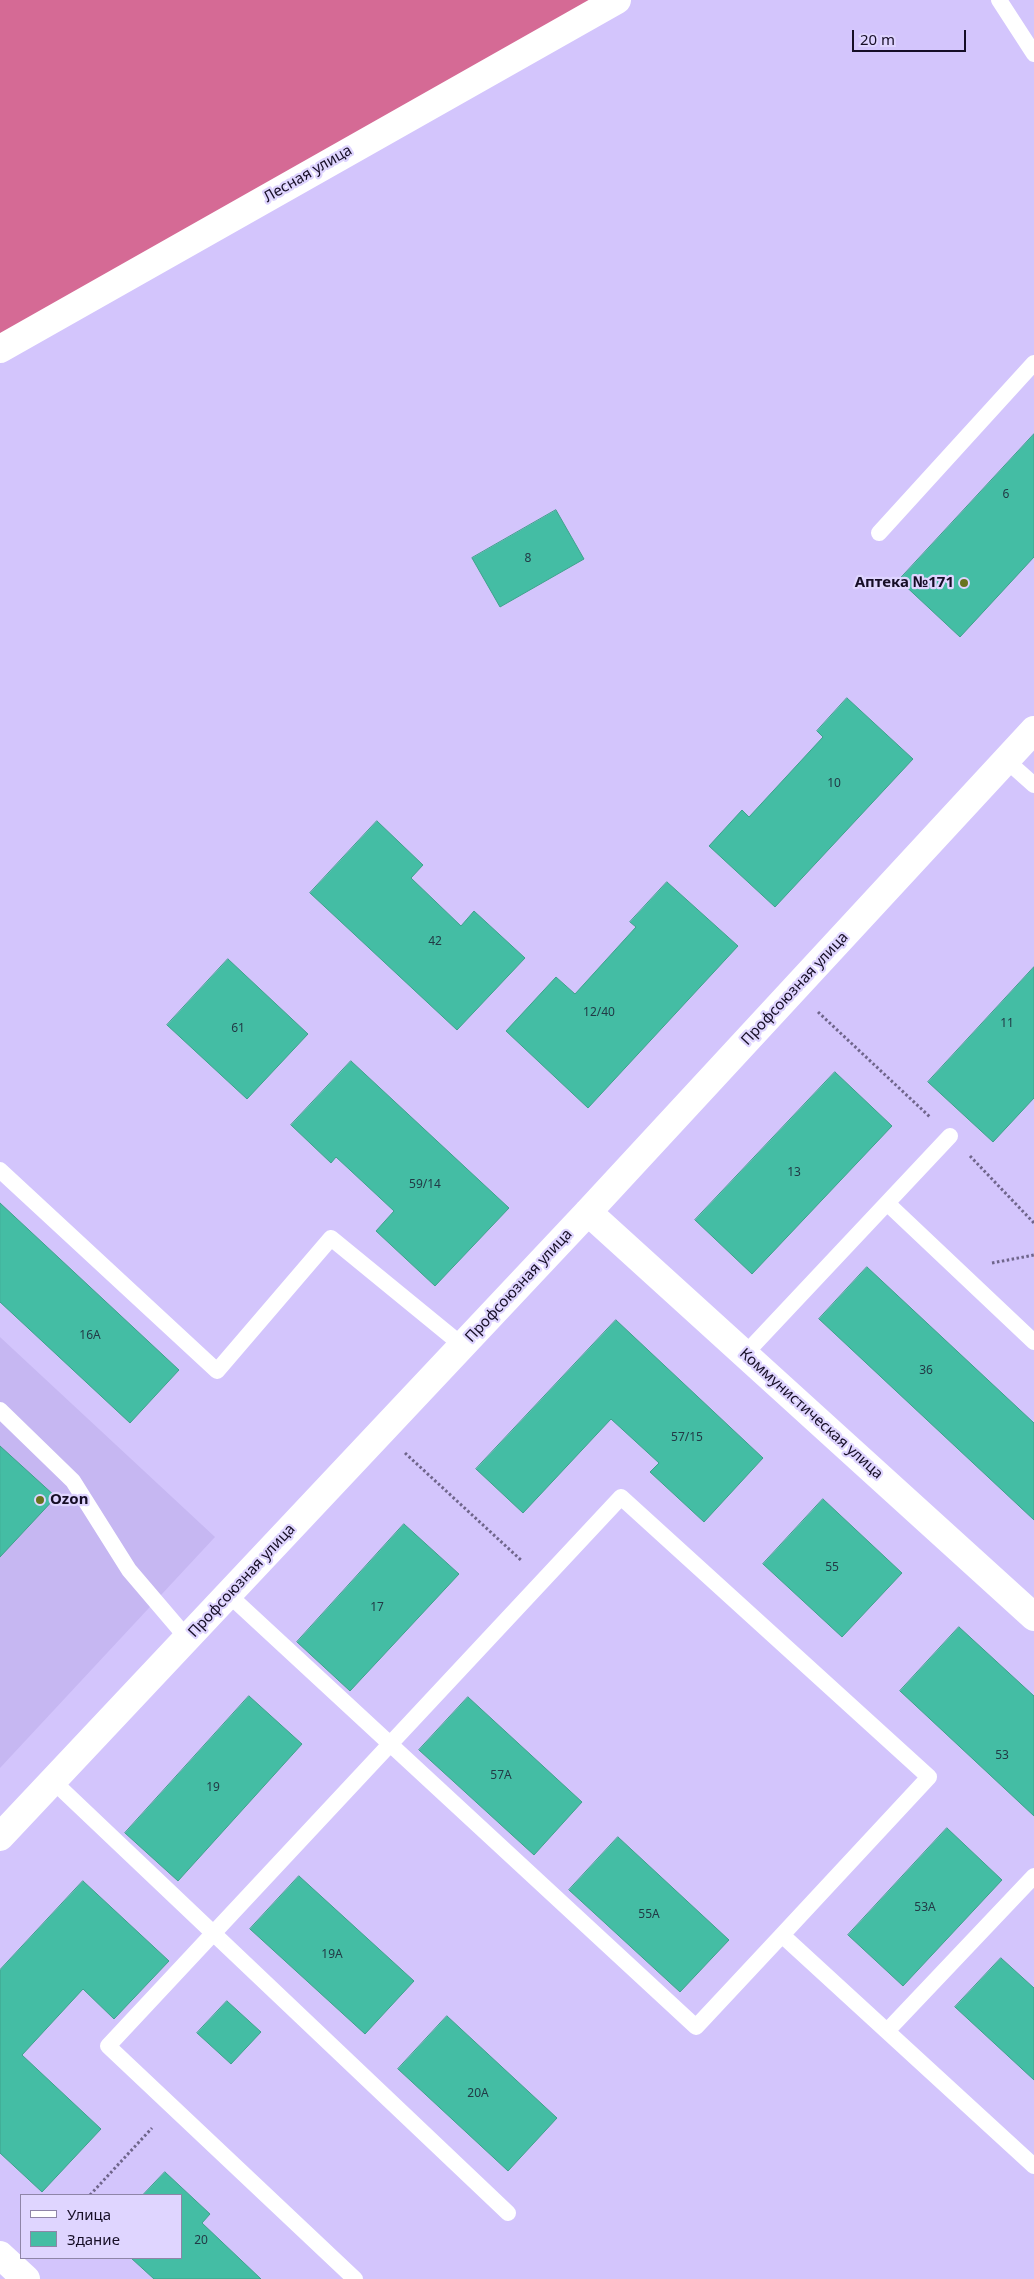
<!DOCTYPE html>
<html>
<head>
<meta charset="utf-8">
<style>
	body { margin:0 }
	#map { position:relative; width:1034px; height:2279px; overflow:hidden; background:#d3c5fc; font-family:"Noto Sans",sans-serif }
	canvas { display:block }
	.legend { position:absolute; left:20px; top:2194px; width:162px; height:65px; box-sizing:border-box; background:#dfd5ff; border:1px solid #8f85a8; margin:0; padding:6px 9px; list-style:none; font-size:15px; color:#160e26 }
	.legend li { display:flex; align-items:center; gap:10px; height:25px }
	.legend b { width:25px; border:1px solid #8f85a8 }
	.scale { position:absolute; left:852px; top:30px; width:114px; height:22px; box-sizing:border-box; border:2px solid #160e26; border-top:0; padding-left:6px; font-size:15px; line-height:18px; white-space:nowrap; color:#160e26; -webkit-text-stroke:4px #dfd5ff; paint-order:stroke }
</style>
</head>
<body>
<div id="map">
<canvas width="1034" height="2279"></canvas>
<ul class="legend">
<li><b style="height:6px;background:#fff"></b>Улица</li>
<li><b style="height:14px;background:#44bda4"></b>Здание</li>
</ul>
<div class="scale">20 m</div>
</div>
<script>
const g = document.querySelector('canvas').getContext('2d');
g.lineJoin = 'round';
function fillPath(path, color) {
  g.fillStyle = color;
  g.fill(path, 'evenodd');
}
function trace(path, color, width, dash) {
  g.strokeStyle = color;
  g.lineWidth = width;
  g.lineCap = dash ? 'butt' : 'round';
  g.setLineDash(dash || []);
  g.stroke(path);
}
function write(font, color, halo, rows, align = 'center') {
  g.font = font + ' "Noto Sans",sans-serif';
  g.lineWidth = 4.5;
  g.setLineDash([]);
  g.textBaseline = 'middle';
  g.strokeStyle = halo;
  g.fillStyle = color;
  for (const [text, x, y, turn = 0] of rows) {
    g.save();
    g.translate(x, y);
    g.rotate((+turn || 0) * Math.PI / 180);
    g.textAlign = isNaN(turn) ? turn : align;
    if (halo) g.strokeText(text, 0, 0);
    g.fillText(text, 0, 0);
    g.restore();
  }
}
const built = new Path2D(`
	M0 1337 215 1537 0 1768Z`);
const forest = new Path2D(`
	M0 0H617L0 349Z`);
const building = new Path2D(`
	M1034 434V557L960 637 899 580Z
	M556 510 584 559 500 607 472 558Z
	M847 698 913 759 775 907 709 846 742 810 749 817 823 737 817 731Z
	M377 821 423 865 411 878 461 926 474 911 525 958 457 1030 310 893Z
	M667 882 738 946 588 1108 506 1031 556 977 575 994 636 927 630 922Z
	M228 959 308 1034 247 1099 167 1025Z
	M1034 967V1098L993 1142 928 1082Z
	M351 1061 509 1208 435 1286 376 1231 394 1211 336 1157 331 1163 291 1125Z
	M835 1072 892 1126 752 1274 695 1220Z
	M0 1203 179 1370 130 1423 0 1302Z
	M867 1267 1034 1423V1520L819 1319Z
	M616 1320 763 1458 704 1522 650 1472 659 1463 611 1419 523 1513 476 1469Z
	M0 1446 56 1497 0 1557Z
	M823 1499 902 1573 842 1637 763 1564Z
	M404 1524 459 1574 350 1691 297 1642Z
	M959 1627 1034 1696V1816L900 1691Z
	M249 1696 302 1744 178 1881 125 1833Z
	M468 1697 582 1802 534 1855 419 1750Z
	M947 1828 1002 1880 903 1986 848 1935Z
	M618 1837 729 1940 680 1992 569 1890Z
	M299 1876 414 1981 365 2034 250 1929Z
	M83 1881 169 1961 114 2019 83 1989 22 2055 101 2129 42 2192 0 2153V1970Z
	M1001 1958 1034 1988V2080L955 2007Z
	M227 2001 261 2032 231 2064 197 2033Z
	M447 2016 557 2118 508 2171 398 2069Z
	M165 2172 210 2214 202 2223 261 2279H154L131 2258H181V2195H143Z`);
const path = new Path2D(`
	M818 1012 930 1117
	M970 1156 1034 1223
	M992 1263 1034 1255
	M405 1453 522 1561
	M90 2195 152 2128`);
const lane = new Path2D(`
	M999 0 1034 54
	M879 533 1034 363
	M1006 760 1034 785
	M0 1170 217 1371 331 1238 463 1346
	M887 1203 1034 1342
	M745 1354 950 1136
	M0 1410 73 1481 129 1570 187 1638
	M229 1595 696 2027 782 1935 1034 2166
	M53 1781 508 2213
	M888 2030 1034 1876
	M355 2279 108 2046 621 1497 929 1777 782 1935`);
const street = new Path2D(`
	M0 349 617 0
	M588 1212 1034 1617
	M0 1837 588 1212 1034 730
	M0 2255 26 2279`);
const markers = [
	[964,583,5,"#69741f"],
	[40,1500,5,"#69741f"]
];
const numberNames = [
	["6",1006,495],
	["8",528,559],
	["10",834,784],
	["42",435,942],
	["12/40",599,1013],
	["11",1007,1024],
	["61",238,1029],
	["13",794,1173],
	["59/14",425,1185],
	["16А",90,1336],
	["36",926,1371],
	["57/15",687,1438],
	["55",832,1568],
	["17",377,1608],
	["53",1002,1756],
	["57А",501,1776],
	["19",213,1788],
	["53А",925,1908],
	["55А",649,1915],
	["19А",332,1955],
	["20А",478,2094],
	["20",201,2241]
];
const streetNames = [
	["Лесная улица",308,174,-30],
	["Профсоюзная улица",795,989,-47],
	["Профсоюзная улица",519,1286,-47],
	["Коммунистическая улица",811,1414,42],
	["Профсоюзная улица",242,1581,-47]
];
const poiNames = [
	["Аптека №171",954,583],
	["Ozon",50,1500,"left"]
];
fillPath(built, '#c6b7f2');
fillPath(forest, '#d56a95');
fillPath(building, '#44bda4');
trace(building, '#3fa18c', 1);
trace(path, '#6f658b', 3, [2.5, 2.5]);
trace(lane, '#fff', 16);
trace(street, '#fff', 28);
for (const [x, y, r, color] of markers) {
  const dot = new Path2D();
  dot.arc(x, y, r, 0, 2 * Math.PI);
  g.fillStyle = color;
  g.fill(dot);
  trace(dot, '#dfd5ff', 2);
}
write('12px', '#223a46', null, numberNames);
write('15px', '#160e26', '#dfd5ff', streetNames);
write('bold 15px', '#160e26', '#dfd5ff', poiNames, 'right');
</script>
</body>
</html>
